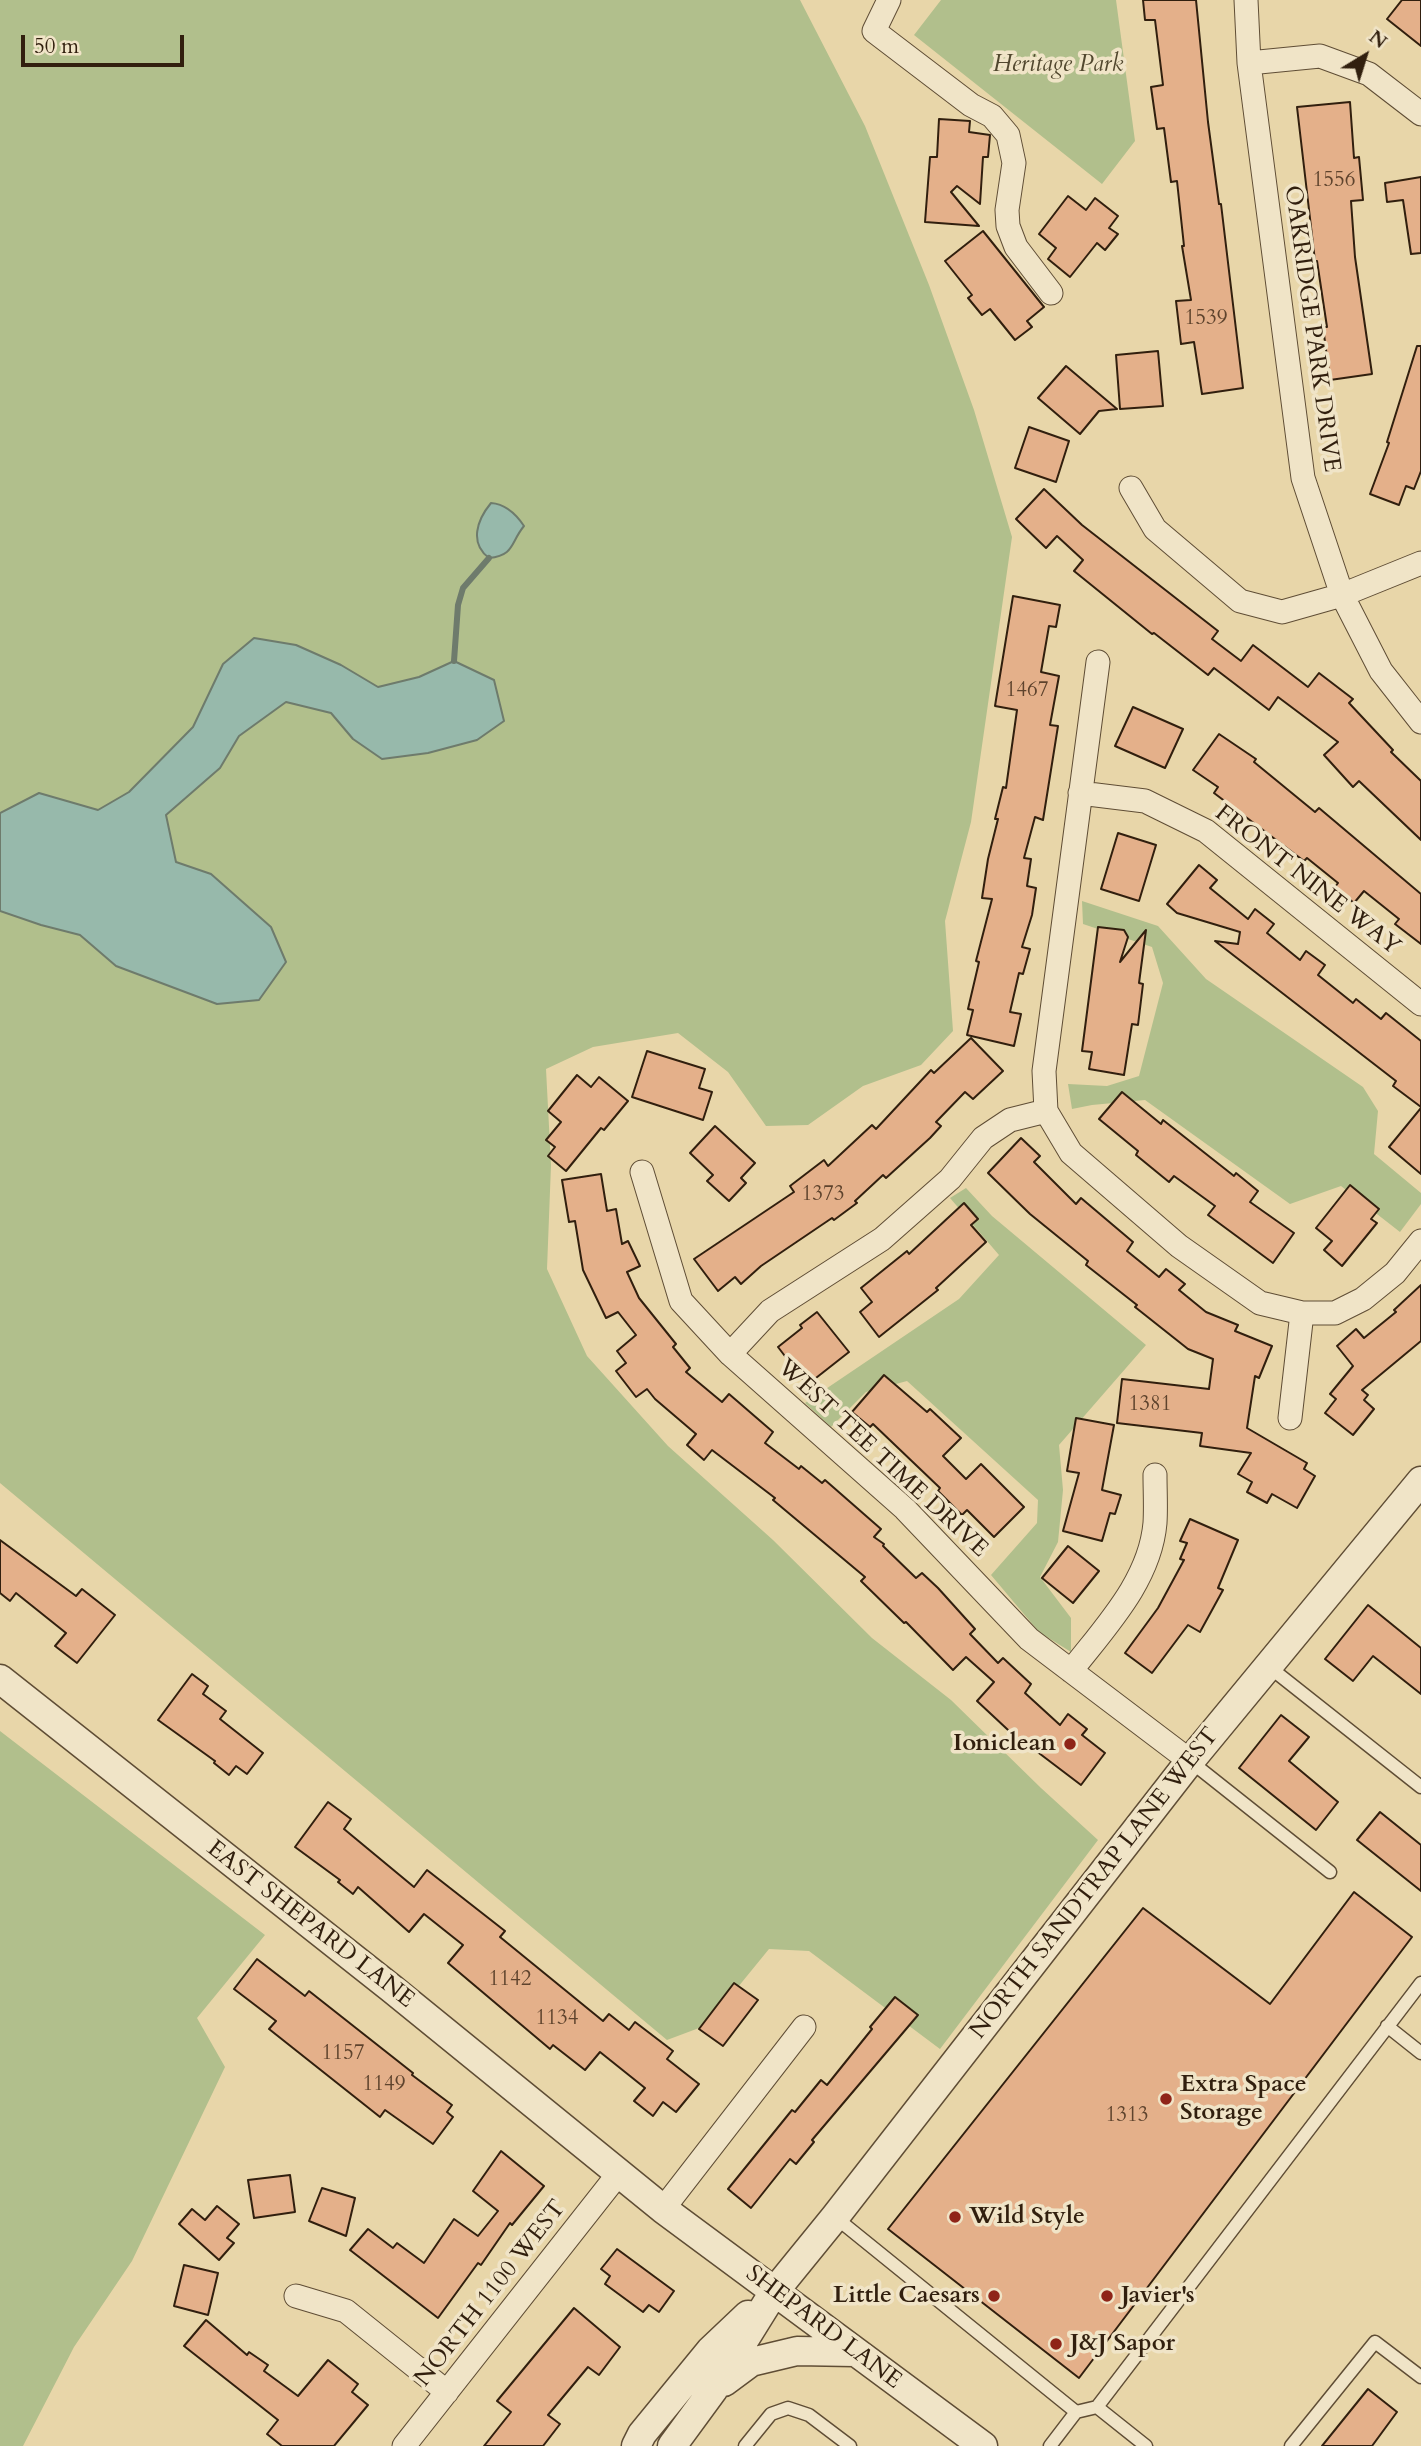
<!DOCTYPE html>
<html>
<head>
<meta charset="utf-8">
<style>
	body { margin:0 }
	#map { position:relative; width:1421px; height:2446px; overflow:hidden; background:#e8d6a9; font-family:Cardo,serif }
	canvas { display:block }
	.north { position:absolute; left:1330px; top:21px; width:70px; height:70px; -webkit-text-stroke:5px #f0e4c7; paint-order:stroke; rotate:38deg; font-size:19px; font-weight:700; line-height:28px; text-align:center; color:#311f0e }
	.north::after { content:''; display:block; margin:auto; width:24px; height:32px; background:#311f0e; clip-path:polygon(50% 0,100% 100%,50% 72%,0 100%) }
	.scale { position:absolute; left:21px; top:35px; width:163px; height:32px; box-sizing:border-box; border:4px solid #311f0e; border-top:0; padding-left:9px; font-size:21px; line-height:24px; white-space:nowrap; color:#311f0e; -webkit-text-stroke:5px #f0e4c7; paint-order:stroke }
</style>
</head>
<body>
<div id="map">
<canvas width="1421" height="2446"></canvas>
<div class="north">N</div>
<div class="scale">50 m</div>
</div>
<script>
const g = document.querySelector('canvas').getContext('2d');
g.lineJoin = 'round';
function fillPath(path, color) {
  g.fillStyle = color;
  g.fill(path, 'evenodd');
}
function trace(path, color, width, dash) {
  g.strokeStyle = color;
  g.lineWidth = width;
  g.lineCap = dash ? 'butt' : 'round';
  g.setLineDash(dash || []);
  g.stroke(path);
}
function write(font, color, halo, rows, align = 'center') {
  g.font = font + ' Cardo,serif';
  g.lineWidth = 7;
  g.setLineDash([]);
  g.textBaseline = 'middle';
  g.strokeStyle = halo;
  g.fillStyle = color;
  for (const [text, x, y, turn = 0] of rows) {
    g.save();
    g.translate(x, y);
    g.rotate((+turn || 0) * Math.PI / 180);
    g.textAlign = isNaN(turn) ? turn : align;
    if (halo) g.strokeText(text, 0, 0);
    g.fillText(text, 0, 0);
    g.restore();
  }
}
const green = new Path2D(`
	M0 0H800L865 126 929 285 974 410 1012 537 971 822 945 921 953 1031 921 1065 863 1086 808 1125 766 1126 728 1072 678 1033 593 1047 546 1069 551 1165 547 1269 587 1356 668 1446 773 1540 872 1638 951 1700 1041 1788 1098 1840 940 2049 809 1951 769 1949 707 2025 667 2040 0 1483Z
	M941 0H1116L1135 141 1102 184 914 35Z
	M1082 901 1158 926 1206 979 1363 1087 1378 1111 1374 1154 1421 1193V1204L1400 1232 1341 1186 1290 1204 1145 1100 1092 1105 1072 1109 1068 1084 1107 1086 1139 1076 1163 983 1152 947 1083 924Z
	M966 1188 992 1216 1146 1345 1059 1445 1063 1490 1058 1542 1040 1577 1071 1618V1652L1039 1632 991 1575 1037 1523 1038 1500 907 1381 866 1392 831 1427 805 1403 959 1299 999 1255 950 1198Z
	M0 1731 265 1935 197 2018 225 2067 132 2261 74 2347 23 2446H0Z`);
const water = new Path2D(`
	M491 503C506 504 516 514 524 526 510 543 515 555 489 558 469 543 477 520 491 503Z
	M254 638 296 645 341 665 378 687 419 677 454 661 494 680 504 721 477 740 428 753 382 759 353 739 331 713 286 702 239 736 220 768 166 815 176 862 211 874 271 927 286 962 259 1000 217 1004 116 966 80 935 41 925 0 911V813L39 793 98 810 129 792 193 727 223 664Z`);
const stream = new Path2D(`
	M454 661 458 605 463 588 489 558`);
const building = new Path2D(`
	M1143 0H1196L1208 122 1219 204H1221L1243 388 1202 394 1194 342 1181 344 1176 301 1191 300 1182 246H1184L1177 181 1171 182 1164 128 1157 129 1151 87 1163 85 1155 20H1145Z
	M1402 0H1421V46L1387 19Z
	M1350 102 1354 158 1359 157 1363 200 1351 201 1355 257 1372 374 1330 380 1323 327H1327L1317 261H1315L1297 107Z
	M939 119 970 121 969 132 990 135 988 157H983L980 204 957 186 951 192 979 226 925 222 930 157H937Z
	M1421 177V253L1411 254 1403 200 1387 202 1385 183Z
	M1068 196 1086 210 1095 198 1118 216 1109 228 1118 234 1105 250 1097 243 1070 277 1048 259 1056 248 1039 234Z
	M983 231 1044 307 1027 321 1032 327 1015 340 990 309 982 315 968 298 972 295 945 261Z
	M1417 346H1421V471L1414 489 1406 486 1399 505 1370 494 1389 443 1387 442Z
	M1158 351 1163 406 1120 409 1116 355Z
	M1066 366 1117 409 1099 411 1080 434 1038 398Z
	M1029 427 1069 441 1056 482 1015 468Z
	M1044 489 1082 525 1218 631 1212 639 1241 661 1253 645 1308 687 1319 673 1353 699 1349 703 1393 750 1391 752 1421 781V840L1359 781 1353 787 1324 755 1338 742 1278 697 1269 710 1214 668 1208 675 1154 633 1152 634 1074 571 1083 560 1057 536 1046 548 1016 519Z
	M1013 596 1060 605 1056 627 1049 626 1041 672 1059 676 1050 725 1058 726 1043 820 1035 817 1024 858 1031 859 1027 886 1036 888 1032 915 1022 947 1030 949 1023 974 1019 973 1010 1012 1021 1014 1014 1046 967 1035 973 1010 968 1009 979 962 976 961 992 899 982 898 988 859 998 819H995L1003 787 1006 788 1017 710 995 706Z
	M1133 707 1183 729 1165 768 1115 746Z
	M1219 734 1256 759 1254 762 1315 812 1319 808 1421 894V944L1395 924 1399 919 1364 891 1354 903 1335 887 1338 883 1307 858 1304 861 1214 793 1218 787 1193 770Z
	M1118 833 1156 845 1139 901 1101 889Z
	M1199 865 1217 880 1210 888 1248 919 1255 909 1274 924 1267 933 1300 960 1306 951 1325 965 1318 975 1353 1003 1356 999 1381 1019 1386 1013 1421 1041V1107L1393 1086 1396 1081 1215 941 1238 944 1240 932 1177 913 1167 904Z
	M1098 927 1124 930 1128 937 1120 962 1146 930 1139 983 1143 984 1138 1025 1132 1024 1124 1075 1089 1069 1092 1052 1082 1051Z
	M971 1038 1003 1071 973 1099 965 1092 936 1122 941 1126 930 1138 886 1178 883 1175 855 1201 857 1203 834 1220 832 1218 761 1266 741 1284 735 1277 718 1291 694 1259 794 1192 790 1186 824 1160 828 1166 872 1125 876 1129 931 1070 934 1073Z
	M647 1051 705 1069 699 1088 712 1092 703 1120 632 1097Z
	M577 1075 591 1087 599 1077 628 1101 604 1130 601 1128 566 1171 548 1156 555 1147 546 1140 561 1122 548 1111Z
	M1122 1092 1161 1124 1163 1120 1234 1176 1236 1173 1258 1191 1250 1202 1294 1233 1273 1263 1208 1215 1215 1206 1174 1176 1169 1182 1136 1155 1138 1151 1099 1119Z
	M1421 1108V1174L1389 1147Z
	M715 1126 755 1163 741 1178 746 1183 729 1201 707 1181 713 1175 690 1153Z
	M1021 1138 1040 1156 1034 1162 1076 1204 1081 1198 1133 1242 1127 1251 1159 1277 1166 1269 1185 1284 1179 1290 1206 1312 1238 1325 1235 1331 1272 1346 1259 1378 1255 1376 1247 1428 1307 1463 1304 1469 1315 1476 1297 1508 1272 1494 1267 1503 1247 1492 1252 1482 1238 1474 1251 1453 1200 1446 1202 1433 1117 1423 1122 1379 1209 1389 1213 1359 1188 1349 1135 1307 1137 1305 1086 1265 1088 1261 1030 1214 988 1173Z
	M601 1174 607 1211 616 1209 622 1244 628 1241 640 1266 627 1272 639 1298 676 1344 673 1347 690 1368 686 1372 722 1402 729 1394 773 1432 765 1443 799 1469 801 1466 822 1483 825 1480 881 1529 874 1537 884 1544 883 1546 916 1578 922 1573 938 1588 975 1629 970 1634 998 1663 1003 1658 1031 1684 1025 1693 1060 1725 1068 1714 1087 1729 1082 1735 1105 1753 1081 1785 1023 1741 1022 1743 977 1701 994 1682 966 1657 953 1670 906 1622 904 1623 861 1581 865 1577 773 1500 775 1498 712 1450 704 1460 687 1445 696 1434 655 1399 647 1389 636 1397 616 1371 626 1363 617 1351 636 1335 618 1312 606 1318 583 1270 575 1221 569 1222 562 1180Z
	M1350 1185 1379 1209 1371 1219 1377 1223 1342 1266 1324 1250 1332 1241 1316 1228Z
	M964 1203 978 1219 971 1225 986 1242 936 1288 938 1290 879 1337 860 1312 872 1302 861 1288 907 1251 909 1254Z
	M1421 1285V1341L1362 1390 1368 1395 1364 1400 1374 1409 1353 1435 1325 1413 1336 1399 1330 1394 1353 1366 1337 1346 1356 1329 1364 1338 1396 1312 1394 1310Z
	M817 1312 849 1352 807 1385 778 1347 802 1328 800 1325Z
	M884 1375 927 1412 930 1409 961 1438 943 1456 966 1479 981 1464 1024 1507 994 1537 967 1510 962 1515 938 1491 940 1488 873 1424 870 1427 852 1412Z
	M1076 1418 1114 1425 1102 1490 1121 1495 1115 1514 1110 1513 1102 1541 1063 1531 1079 1473 1067 1471Z
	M1190 1519 1238 1540 1218 1588 1223 1590 1200 1632 1188 1625 1152 1673 1125 1653 1158 1608 1184 1560 1180 1559 1187 1543 1180 1541Z
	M0 1540 76 1596 82 1589 115 1615 77 1663 55 1646 66 1633 16 1593 10 1601 0 1593Z
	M1068 1546 1099 1571 1073 1603 1042 1578Z
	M1368 1605 1421 1648V1694L1373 1656 1353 1681 1325 1659Z
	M192 1674 208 1686 203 1694 226 1711 220 1719 263 1753 247 1774 236 1766 229 1775 214 1763 215 1761 158 1720Z
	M1281 1715 1309 1737 1289 1761 1338 1802 1316 1830 1239 1768Z
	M328 1802 351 1819 344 1829 414 1887 427 1870 505 1931 500 1937 603 2021 609 2014 629 2030 635 2022 673 2051 667 2059 699 2084 676 2112 663 2102 653 2116 634 2101 645 2088 600 2052 585 2070 553 2045 550 2049 448 1963 463 1945 424 1914 409 1932 358 1887 353 1894 338 1882 340 1880 295 1847Z
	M1380 1812 1421 1845V1891L1357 1840Z
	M1354 1892 1412 1937 1079 2378 888 2229 1143 1908 1270 2004Z
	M257 1959 305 1996 309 1991 413 2073 412 2075 452 2105 447 2112 453 2117 433 2144 385 2110 380 2117 269 2029 276 2021 234 1989Z
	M734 1983 758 2000 723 2046 699 2029Z
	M895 1997 918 2015 812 2140 814 2142 796 2164 790 2159 751 2208 728 2189 792 2110 795 2112 821 2080 827 2085 872 2029 870 2027Z
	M501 2151 544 2186 512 2225 510 2223 481 2265 478 2263 438 2318 350 2250 368 2229 393 2248 397 2243 424 2263 454 2219 478 2236 498 2211 473 2191Z
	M290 2175 295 2212 254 2218 248 2180Z
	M322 2188 355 2198 346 2236 309 2221Z
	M217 2206 239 2224 227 2238 234 2243 219 2260 179 2224 192 2209 205 2220Z
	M617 2249 674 2291 659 2312 649 2305 643 2312 605 2284 610 2276 601 2269Z
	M184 2265 218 2273 208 2315 174 2306Z
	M574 2308 620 2347 599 2375 588 2367 548 2415 560 2424 543 2446H484L511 2412 497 2401Z
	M206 2320 247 2355 249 2352 268 2365 264 2371 298 2396 328 2360 358 2384 352 2392 368 2405 334 2446H282L267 2434 278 2420 184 2346Z
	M1368 2389 1397 2412 1372 2446H1322Z`);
const service = new Path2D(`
	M1268 1666 1421 1787
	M1190 1761 1330 1872
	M1387 2026 1421 2053
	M835 2217 1076 2412
	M1097 2407 1146 2446
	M745 2446 771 2414 788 2408 809 2415 850 2446
	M1050 2446 1076 2412 1097 2407 1421 1983
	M1291 2446 1375 2342 1421 2377`);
const minor = new Path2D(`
	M889 0 874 31 971 105 992 116 1008 135 1014 163 1007 210 1008 226 1016 247 1051 293
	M1246 0 1249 63 1303 478 1342 595 1381 671 1421 722
	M1249 63 1320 56 1369 74 1421 114
	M1131 488 1155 529 1240 601 1282 612 1342 595 1421 563
	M1098 662 1044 1071 1046 1111 1071 1153 1179 1246 1260 1303 1302 1313H1335L1363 1299 1395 1273 1421 1241
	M1080 793 1145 801 1206 831 1421 1004
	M642 1172 681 1301 730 1354 905 1509 1029 1639 1190 1761
	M730 1354 770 1311 882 1239 950 1179 983 1138 1010 1120 1046 1111
	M1290 1418 1302 1313
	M1071 1671C1105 1627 1150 1581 1155 1523 1156 1507 1155 1491 1155 1475
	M663 2209 804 2027
	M296 2296 346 2311 447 2392
	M404 2446 619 2173`);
const tertiary = new Path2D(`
	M0 1679 391 1988 663 2209 983 2446
	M724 2382 751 2362 797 2351 855 2352
	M636 2446 642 2434 710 2351 748 2315
	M672 2446 713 2390 774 2292 835 2217 1190 1761 1421 1481`);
const markers = [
	[1070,1744,7,"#8f2418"],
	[1166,2099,7,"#8f2418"],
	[955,2217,7,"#8f2418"],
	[994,2296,7,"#8f2418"],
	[1107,2296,7,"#8f2418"],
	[1056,2344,7,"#8f2418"]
];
const numberNames = [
	["1556",1334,181],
	["1539",1206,319],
	["1467",1027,691],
	["1373",823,1195],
	["1381",1150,1405],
	["1142",510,1980],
	["1134",557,2019],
	["1157",343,2054],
	["1149",384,2085],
	["1313",1127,2116]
];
const parkNames = [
	["Heritage Park",1058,65]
];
const streetNames = [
	["OAKRIDGE PARK DRIVE",1311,329,82],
	["FRONT NINE WAY",1307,881,38],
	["WEST TEE TIME DRIVE",882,1459,43],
	["NORTH SANDTRAP LANE WEST",1095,1884,-52],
	["EAST SHEPARD LANE",310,1925,38],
	["NORTH 1100 WEST",491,2294,-52],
	["SHEPARD LANE",823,2328,37]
];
const poiNames = [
	["Ioniclean",1056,1744,"right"],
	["Extra Space",1180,2085],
	["Storage",1180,2113],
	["Wild Style",969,2217],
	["Little Caesars",980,2296,"right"],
	["Javier's",1121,2296],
	["J&J Sapor",1070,2344]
];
fillPath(green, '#b1bf8c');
fillPath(water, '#97b9ab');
trace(water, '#6e7b6c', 2);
trace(stream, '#6e7b6c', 6);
fillPath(building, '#e4b08a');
trace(building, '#311f0e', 2);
trace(service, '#5f4d35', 15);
trace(minor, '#5f4d35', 25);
trace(tertiary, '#5f4d35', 31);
trace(service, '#f0e4c7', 12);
trace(minor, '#f0e4c7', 23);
trace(tertiary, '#f0e4c7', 28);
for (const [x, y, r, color] of markers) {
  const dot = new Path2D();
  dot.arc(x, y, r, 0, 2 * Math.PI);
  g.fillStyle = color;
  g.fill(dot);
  trace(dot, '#f0e4c7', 2.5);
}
write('21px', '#5e432d', null, numberNames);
write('italic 24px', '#51472e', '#f0e4c7', parkNames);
write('24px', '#311f0e', '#f0e4c7', streetNames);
write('bold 24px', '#311f0e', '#f0e4c7', poiNames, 'left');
</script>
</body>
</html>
